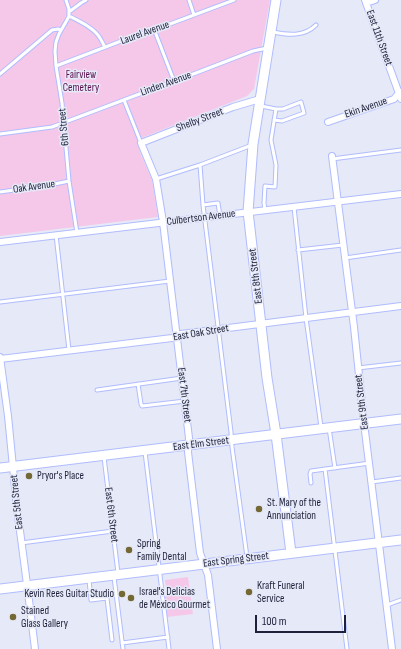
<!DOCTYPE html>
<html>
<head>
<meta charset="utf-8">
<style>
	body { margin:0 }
	#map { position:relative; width:401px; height:649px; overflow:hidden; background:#e6e9f7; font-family:"Sofia Sans Condensed",sans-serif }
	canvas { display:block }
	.scale { position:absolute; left:255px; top:615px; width:91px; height:18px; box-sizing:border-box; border:2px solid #1d213a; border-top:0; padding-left:5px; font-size:12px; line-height:14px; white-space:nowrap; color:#1d213a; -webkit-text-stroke:3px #e6e9f7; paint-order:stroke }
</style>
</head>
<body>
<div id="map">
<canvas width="401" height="649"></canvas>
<div class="scale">100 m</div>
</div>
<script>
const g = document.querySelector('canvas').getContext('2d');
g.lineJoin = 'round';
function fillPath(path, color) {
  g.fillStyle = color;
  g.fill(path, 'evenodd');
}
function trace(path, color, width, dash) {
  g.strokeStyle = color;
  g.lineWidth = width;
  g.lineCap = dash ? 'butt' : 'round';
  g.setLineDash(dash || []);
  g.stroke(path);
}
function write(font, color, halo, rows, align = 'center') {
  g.font = font + ' "Sofia Sans Condensed",sans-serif';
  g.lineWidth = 3;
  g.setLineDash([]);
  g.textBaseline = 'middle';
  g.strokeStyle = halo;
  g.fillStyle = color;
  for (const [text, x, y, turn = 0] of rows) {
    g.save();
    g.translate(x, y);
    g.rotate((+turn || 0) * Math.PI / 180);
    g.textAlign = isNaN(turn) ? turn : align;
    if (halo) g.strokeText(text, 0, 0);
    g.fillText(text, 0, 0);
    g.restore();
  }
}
const green = new Path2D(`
	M0 0H270L254 89 247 96 139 139 140 152 152 180 158 217 0 236Z
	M188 577 193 614 167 617 165 597 167 596 165 580Z`);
const lane = new Path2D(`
	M66 0 69 9V16L67 20 59 34 56 42 55 51 56 66 62 103 69 181 77 233
	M189 0 194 15
	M69 12 81 3 86 0
	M69 16C79 21 94 28 100 38 102 41 103 44 105 47
	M154 29 174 81
	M273 32C288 35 304 37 316 25
	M56 66 129 38 170 24 234 0
	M0 74 52 30 58 29 61 30
	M124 100 141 143
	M261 106 276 109 271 140 276 165 275 187 265 186 264 203 265 210
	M274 120 282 121 304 113 301 102 283 109H276
	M0 134 52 127 174 81 196 73 253 51 267 48
	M332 159 401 150
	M200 165 203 205
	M156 179 200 165 252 145
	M0 192 50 185 69 181
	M294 207 306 318 321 427
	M220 216 218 203 203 205 231 432 232 447 247 557
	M56 235 69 350
	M298 250 343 245
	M345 258 401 250
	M0 302 170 281
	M358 368 401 363
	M138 384 141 404 142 406 185 401
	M97 390 182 378
	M329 428 335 468
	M145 452 169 649
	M104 457 118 573
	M325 469 347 649
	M372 482 401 478
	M311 483 310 474 311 471 370 463
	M21 543 113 531
	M114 577 123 649
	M89 580 91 600 107 598 112 640
	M387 605 401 600
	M122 643 168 637`);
const street = new Path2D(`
	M365 0 401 99
	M366 3 375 0
	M328 122 394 99 399 93 401 92
	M332 156 354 327 364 423 392 649
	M0 242 401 194
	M0 357 8 416 17 508 28 592 35 649
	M0 359 172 338 177 337 181 334 401 306
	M217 649 208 575 200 553 188 452 189 438 163 222 156 179 141 143 233 107 260 99`);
const secondary = new Path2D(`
	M276 0 253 144 248 212 249 220 267 378 276 434 291 553
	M0 468 401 419
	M0 589 401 540`);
const markers = [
	[29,476,4,"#746835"],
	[259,509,4,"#746835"],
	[129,550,4,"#746835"],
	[249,592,4,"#746835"],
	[122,594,4,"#746835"],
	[131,598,4,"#746835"],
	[13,617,4,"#746835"]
];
const streetNames = [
	["Laurel Avenue",145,33,-20],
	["East 11th Street",379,38,70],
	["Linden Avenue",166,84,-20],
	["Ekin Avenue",366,108,-19],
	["Shelby Street",200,120,-21],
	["6th Street",64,127,-95],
	["Oak Avenue",34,187,-8],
	["Culbertson Avenue",201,218,-7],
	["East 8th Street",256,276,-97],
	["East Oak Street",201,333,-10],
	["East 7th Street",184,395,83],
	["East 9th Street",362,402,-97],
	["East Elm Street",201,444,-7],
	["East 5th Street",17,502,-96],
	["East 6th Street",111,515,83],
	["East Spring Street",236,560,-7]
];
const parkNames = [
	["Fairview",81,75],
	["Cemetery",81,88]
];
const poiNames = [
	["Pryor's Place",37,476],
	["St. Mary of the",267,503],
	["Annunciation",267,516],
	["Spring",137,544],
	["Family Dental",137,557],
	["Kraft Funeral",257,586],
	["Service",257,599],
	["Israel's Delicias",139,592],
	["de México Gourmet",139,605],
	["Kevin Rees Guitar Studio",114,594,"right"],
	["Stained",21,611],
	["Glass Gallery",21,624]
];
fillPath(green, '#f5c8e9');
trace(lane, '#b0bcfe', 5);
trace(street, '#b0bcfe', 8);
trace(secondary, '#b0bcfe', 11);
trace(lane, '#fff', 3);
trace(street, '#fff', 6);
trace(secondary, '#fff', 9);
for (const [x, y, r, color] of markers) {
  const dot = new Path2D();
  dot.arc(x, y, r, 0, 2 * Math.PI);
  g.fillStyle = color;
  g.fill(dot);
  trace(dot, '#e6e9f7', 1.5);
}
write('11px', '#1d213a', '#e6e9f7', streetNames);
write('11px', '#5a114e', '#e6e9f7', parkNames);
write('11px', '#1d213a', '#e6e9f7', poiNames, 'left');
</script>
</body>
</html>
